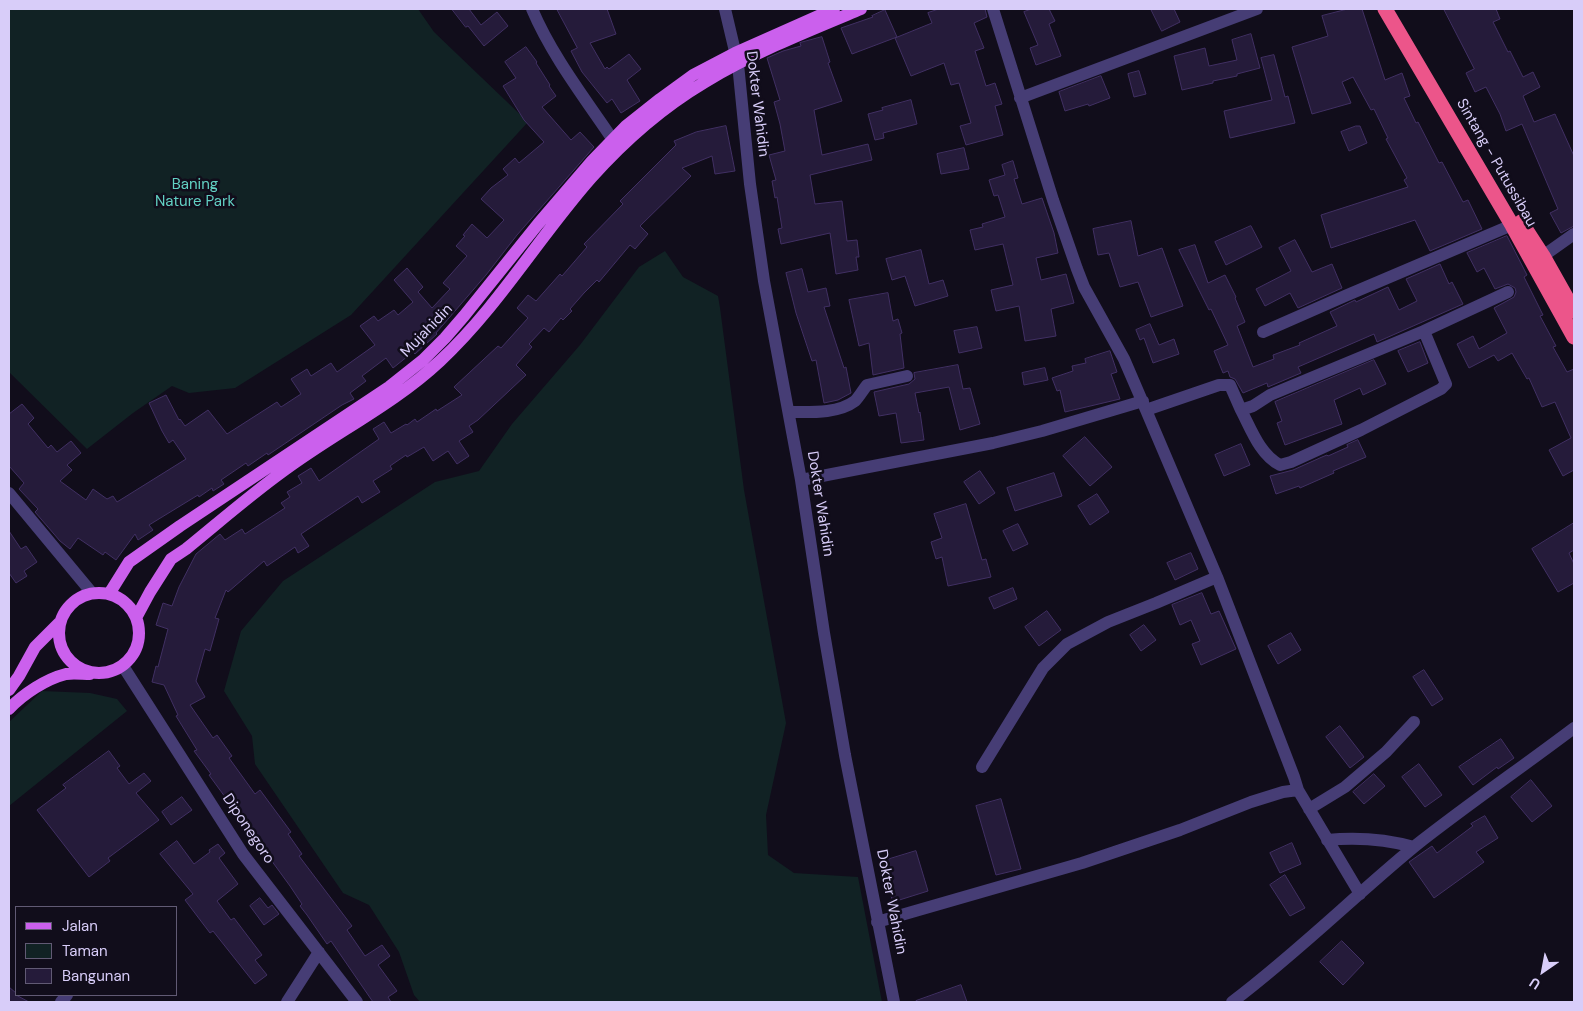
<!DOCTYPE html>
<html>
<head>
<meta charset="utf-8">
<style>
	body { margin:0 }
	#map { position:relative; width:1583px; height:1011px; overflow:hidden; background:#110d1b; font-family:"DM Sans",sans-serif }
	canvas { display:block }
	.frame { position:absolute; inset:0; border:10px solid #d8cdf9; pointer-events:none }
	.legend { position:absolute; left:15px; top:906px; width:162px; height:90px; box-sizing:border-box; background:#110d1b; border:1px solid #615a74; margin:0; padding:6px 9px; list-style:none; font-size:15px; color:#d8cdf9 }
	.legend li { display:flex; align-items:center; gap:10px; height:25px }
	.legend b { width:25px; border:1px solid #615a74 }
	.north { position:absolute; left:1518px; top:946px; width:50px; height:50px; -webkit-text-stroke:4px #110d1b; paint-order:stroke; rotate:213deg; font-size:14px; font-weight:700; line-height:20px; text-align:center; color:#d8cdf9 }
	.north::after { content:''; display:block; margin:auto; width:18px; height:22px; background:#d8cdf9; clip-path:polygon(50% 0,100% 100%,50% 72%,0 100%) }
</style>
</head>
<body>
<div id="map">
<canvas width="1583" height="1011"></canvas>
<div class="frame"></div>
<ul class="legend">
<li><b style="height:6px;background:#cb60ed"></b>Jalan</li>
<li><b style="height:14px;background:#112224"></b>Taman</li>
<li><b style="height:14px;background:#251b3a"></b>Bangunan</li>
</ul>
<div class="north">U</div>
</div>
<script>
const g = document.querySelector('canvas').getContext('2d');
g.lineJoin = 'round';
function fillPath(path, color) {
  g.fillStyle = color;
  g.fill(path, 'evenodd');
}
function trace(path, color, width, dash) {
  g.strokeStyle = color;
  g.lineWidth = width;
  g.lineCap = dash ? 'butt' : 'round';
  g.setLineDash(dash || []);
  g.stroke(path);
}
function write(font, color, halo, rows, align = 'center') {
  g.font = font + ' "DM Sans",sans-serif';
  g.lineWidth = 5;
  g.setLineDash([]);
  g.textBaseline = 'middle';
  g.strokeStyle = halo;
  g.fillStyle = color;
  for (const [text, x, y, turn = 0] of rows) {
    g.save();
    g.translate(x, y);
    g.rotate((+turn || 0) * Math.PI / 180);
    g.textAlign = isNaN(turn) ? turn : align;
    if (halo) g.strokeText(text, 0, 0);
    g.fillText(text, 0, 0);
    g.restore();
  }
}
const green = new Path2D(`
	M9 9H418L434 32 528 122 351 315 235 388 189 393 172 386 133 413 87 449 9 372Z
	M665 251 683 277 718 296 720 308 744 490 786 723 766 815 768 855 794 873 858 877 882 1002H420L414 995 399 952 369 905 343 893 255 764 252 736 224 691 241 631 283 581 435 482 479 471 512 424 580 345 639 267Z
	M42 691 90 693 117 699 127 711 9 806V722Z`);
const building = new Path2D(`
	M452 9H469L481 25 497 12 508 26 484 46 468 26 466 27Z
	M557 9H607L616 34 590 43 605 69 607 67 609 69 629 54 641 69 627 80 640 101 621 113 612 99 607 103 582 72 571 51 577 48Z
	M939 9H985L987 17 974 23 984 48 975 51 986 86 995 83 1002 104 995 106 1003 135 966 145 960 126 971 123 959 83 951 85 944 63 911 76 895 38 932 23 928 13Z
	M1032 9H1049L1055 21 1049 24 1061 56 1036 65 1030 48 1038 45 1024 12Z
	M1151 9H1174L1180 22 1162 31Z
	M1348 9H1362L1385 80 1402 73 1410 96 1404 98 1416 123 1418 122 1439 163 1442 162 1463 202 1468 200 1482 229 1430 251 1415 220 1331 248 1321 215 1408 187 1404 180 1407 178 1386 139 1388 138 1374 109 1371 110 1353 77 1342 82 1351 103 1312 114 1292 47 1328 36 1322 16Z
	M1444 9H1496L1500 19 1493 22 1508 52 1510 51 1523 77 1533 72 1540 87 1523 96 1534 122 1555 114 1574 156V226L1561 233 1550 213 1558 209 1522 124 1506 131 1500 114 1486 87 1475 92 1466 73 1474 69Z
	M885 10 897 37 852 54 841 28 873 17 872 16Z
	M1251 34 1260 68 1237 74V76L1213 81V83L1182 90 1174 56 1205 48 1209 66 1237 60 1232 40Z
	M822 37 830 62 828 63 842 101 814 110 822 155 868 144 872 160 810 175 815 204 842 201 847 241 857 240 859 257H856L858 270 836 274 830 233 781 244 778 229 782 228 777 197 775 198 772 181 776 180 769 155 785 151 780 124 774 102 780 100 767 58 783 51 801 46 800 43Z
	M526 47 537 62 536 63 550 85 549 86 556 96 542 107 571 140 580 132 594 147 517 235 486 275 436 333 437 334 415 354 413 352 393 368 386 358 362 376 366 381 350 393 354 399 342 405 268 455 267 453 248 466 246 463 221 480 224 484 213 491 212 488 199 497 198 495 149 525 153 530 138 540 135 534 116 560 105 552 103 555 78 538 70 549 60 541 35 512 38 509 19 489 24 483 9 466V414L22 404 34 418 28 424 48 448 51 445 57 452 71 441 81 453 67 465 72 470 60 481 86 500 93 489 107 499 113 496 117 502 186 459 173 440 169 443 162 431 149 403 166 395 179 420 180 419 185 426 208 410 227 434 277 402 281 407 301 394 291 379 307 369 311 376 331 363 337 372 375 345 360 326 374 316 378 321 394 310 398 315 413 302 394 280 407 268 423 287 418 292 432 308 450 289 443 283 467 256 456 246 465 236 463 235 472 224 487 238 504 220 481 199 491 188 508 175 503 169 515 158 519 163 544 142 524 120 503 86 516 78 505 62Z
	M1274 55 1285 97 1288 96 1295 123 1230 138 1224 111 1272 100 1261 58Z
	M1139 71 1146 94 1134 97 1128 74Z
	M1101 76 1110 98 1089 106 1088 104 1065 111 1059 92Z
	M911 100 917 124 883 133 884 138 875 140 868 114 883 110 882 108Z
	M726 126 735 171 715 174 712 156 682 168 691 176 640 226 648 234 635 249 630 245 599 282 597 280 584 293 570 309 572 311 563 320 561 318 549 332 544 328 529 344 532 347 516 365 526 375 478 420 469 426 473 432 459 441 469 456 457 464 448 451 433 461 424 447 407 457 406 455 390 466 392 469 373 481 380 492 362 503 358 496 301 534 309 546 298 553 295 547 267 566 264 561 228 592 226 590 215 618 219 619 210 651 205 649 196 681 205 697 190 705 213 738 217 735 232 756 229 758 255 794 260 790 291 832 288 834 302 854 299 856 352 926 347 930 365 956 382 945 390 956 378 965 397 991 388 997 391 1002H373L331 941 327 944 307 915 300 906 302 904 290 886 209 775 211 774 194 751 197 750 176 716 178 715 164 685 152 682 156 666 158 667 168 629 156 625 163 603 172 606 179 587 196 554 220 534 225 540 242 529 245 534 285 508 281 503 290 497 287 492 302 483 298 476 311 468 319 481 379 439 373 429 384 422 391 433 406 424 407 425 415 419 417 422 436 409 437 411 462 395 454 387 498 346 501 348 528 318 517 308 528 295 536 301 560 274 562 276 587 247 584 244 623 204 620 201 676 145 674 141 696 132Z
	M1356 126H1360L1367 143 1349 151 1341 132Z
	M964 148 969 169 941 174 937 154Z
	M1013 161 1018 178 1014 179 1022 204 1042 198 1054 233 1058 253 1036 258 1041 280 1066 274 1074 303 1051 309 1056 336 1025 341 1019 306 996 311 991 290 1013 285 1003 244 975 250 970 230 983 227 982 224 1005 217 998 195 994 196 989 180 1005 175 1002 165Z
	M1131 221 1138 256 1162 248 1183 306 1151 317 1138 282 1120 287 1109 253 1098 255 1093 229Z
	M1251 226 1262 247 1226 265 1215 242Z
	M1507 236 1527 275 1524 277 1543 315 1540 316 1556 346 1553 347 1567 372 1574 369V470L1563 476 1549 450 1571 438 1555 402 1542 407 1529 378 1527 379 1512 353 1498 361 1494 355 1469 368 1457 344 1473 336 1479 349 1507 333 1494 308 1514 297 1516 292 1515 288 1508 284 1495 289 1484 268 1477 272 1467 253Z
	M1295 240 1312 272 1332 264 1342 288 1298 308 1290 293 1265 306 1256 289 1291 271 1279 248Z
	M1195 245 1208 283 1225 275 1236 297 1235 298 1245 322 1237 326 1253 367 1274 359 1273 355 1300 345 1299 343 1337 326 1330 312 1355 300 1356 302 1388 287 1399 310 1417 301 1406 279 1440 264 1449 284 1452 282 1463 304 1377 342 1374 334 1298 367 1301 373 1268 387 1267 383 1243 393 1235 379 1230 377 1228 371 1223 373 1214 351 1228 345 1211 309 1209 310 1179 250Z
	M921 250 929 284 943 280 948 296 915 306 905 276 892 280 886 259Z
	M802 269 808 292 826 288 830 306 824 307 844 368 846 367 851 393 838 400 824 403 816 360 812 361 796 313 786 273Z
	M888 293 893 321 898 319 902 333 900 334 904 368 873 375 869 343 859 346 849 300Z
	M1150 324 1159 345 1174 339 1179 354 1153 363 1144 338 1140 340 1136 330Z
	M977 327 982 348 959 353 954 331Z
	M1420 342 1428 363 1408 372 1398 351Z
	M1110 351 1117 372 1111 374 1120 399 1065 412 1060 390 1057 391 1052 378 1073 371 1072 366 1086 363 1085 359Z
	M1374 360 1386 384 1363 395 1360 388 1334 400 1342 424 1285 445 1277 423 1282 421 1275 402Z
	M958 365 963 389 970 388 980 424 960 430 949 387 915 393 919 413 920 412 924 440 901 443 896 413 879 416 874 392 909 384 915 379 914 373Z
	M1045 368 1048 380 1024 385 1022 373Z
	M1085 437 1112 467 1090 486 1063 456Z
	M1358 440 1366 457 1333 471 1334 473 1300 488 1299 486 1276 494 1270 476 1293 470 1322 457 1327 455 1328 456 1348 447 1347 445Z
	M1241 444 1250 465 1224 476 1215 455Z
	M980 471 995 493 979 504 964 482Z
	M1054 473 1062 496 1015 511 1007 488Z
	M1097 494 1109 512 1090 525 1078 506Z
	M966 504 982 560 986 559 991 577 948 586 942 557 936 559 931 542 942 538 934 514Z
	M1574 523V550L1569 553 1574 564V583L1558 592 1532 549Z
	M1018 524 1028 544 1013 551 1003 531Z
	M9 531 21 549 26 546 37 562 24 571 27 576 16 583 9 573Z
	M1191 553 1198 569 1175 580 1167 563Z
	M1013 588 1017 599 994 609 989 598Z
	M1202 593 1211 614 1219 611 1236 649 1201 665 1192 644 1200 641 1191 620 1180 625 1172 605Z
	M1047 611 1061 630 1039 646 1025 627Z
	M1144 625 1156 640 1141 651 1130 635Z
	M1291 633 1301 650 1278 664 1268 646Z
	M1424 670 1443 699 1432 706 1413 677Z
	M1340 726 1364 757 1350 768 1326 737Z
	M1501 739 1514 758 1498 769 1497 767 1473 785 1459 767Z
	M109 751 120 766 117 768 129 784 144 773 151 781 136 793 159 820 108 858 110 861 89 877 37 810 66 788 63 785Z
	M1419 764 1442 795 1425 807 1402 777Z
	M1374 774 1385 786 1364 804 1353 792Z
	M1531 780 1552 806 1532 822 1511 797Z
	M182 797 192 810 171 825 162 812Z
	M1001 799 1021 869 996 875 976 806Z
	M1485 816 1498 838 1476 852 1484 862 1434 898 1409 862 1432 846 1437 853 1473 826 1471 824Z
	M177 841 194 864 210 852 209 850 218 844 225 853 219 858 238 884 217 901 231 920 234 918 262 955 255 960 267 975 255 984 213 931 210 933 185 900 193 894 160 854Z
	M1292 843 1301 864 1280 873 1270 853Z
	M916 851 928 891 893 902 880 862Z
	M1285 875 1305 908 1290 916 1270 885Z
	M260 898 268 908 272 905 279 914 264 925 250 906Z
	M1342 941 1364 963 1343 985 1320 962Z
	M961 985 967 1002H916V1001Z
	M9 987 16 993V995L29 1002H9Z`);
const minor = new Path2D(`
	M532 9C552 56 584 97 613 140
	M725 9 738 64 750 184 764 281 801 480 824 633 845 755 894 1002
	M1020 98 1257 9
	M1543 256 1574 234
	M1424 331 1508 292
	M1263 332 1345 296 1512 225
	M1146 410 1219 385H1230L1241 410 1253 406 1270 395 1424 331 1446 384 1441 389 1361 430 1291 462 1280 465C1260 455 1251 429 1241 410
	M789 412C809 412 838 414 855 401 859 397 863 390 867 385L907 376
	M801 480 993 443 1042 431 1143 401
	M9 493 92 593
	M123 666 243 854 357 1002
	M982 767 1043 668 1067 644 1108 622 1156 603 1217 577
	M1298 790 1360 894
	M1309 809 1345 787 1386 752 1414 722
	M1327 840C1357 837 1385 839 1414 847
	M877 922 1082 863 1180 830 1251 802 1283 792 1298 790 1294 777 1217 577 1146 410 1124 359 1084 287 1077 269 1053 200 993 9
	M61 1002 67 995
	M287 1002 319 952
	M1232 1002C1296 954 1353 897 1415 846 1467 805 1521 768 1574 728`);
const major = new Path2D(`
	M59 633a40 40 0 1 1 80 0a40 40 0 1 1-80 0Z
	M109 594 129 562 180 526 389 387 423 360 445 338 464 316 538 224 592 161 626 126 660 99 693 75 735 53 834 9
	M136 618 150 592 171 559 186 549C218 523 249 496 282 472 334 433 393 405 440 361 498 307 539 237 591 178 624 141 663 107 705 82 755 52 808 31 861 9
	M9 690 19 676 35 647 59 623
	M9 709C23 694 46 679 66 674 73 673 83 674 90 674`);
const highway = new Path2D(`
	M1385 9 1512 225 1574 337
	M1521 222 1543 256 1574 311`);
const streetNames = [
	["Dokter Wahidin",757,104,83],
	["Sintang - Putussibau",1496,163,60],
	["Mujahidin",427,331,-46],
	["Dokter Wahidin",820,504,81],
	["Diponegoro",248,829,56],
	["Dokter Wahidin",891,902,79]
];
const parkNames = [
	["Baning",195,185],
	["Nature Park",195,202]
];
fillPath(green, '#112224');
fillPath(building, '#251b3a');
trace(building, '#413063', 1);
trace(minor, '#463d75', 12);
trace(major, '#cb60ed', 12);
trace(highway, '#ec558a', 15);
write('15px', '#d8cdf9', '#110d1b', streetNames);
write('15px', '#62d0c3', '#110d1b', parkNames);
</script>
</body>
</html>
